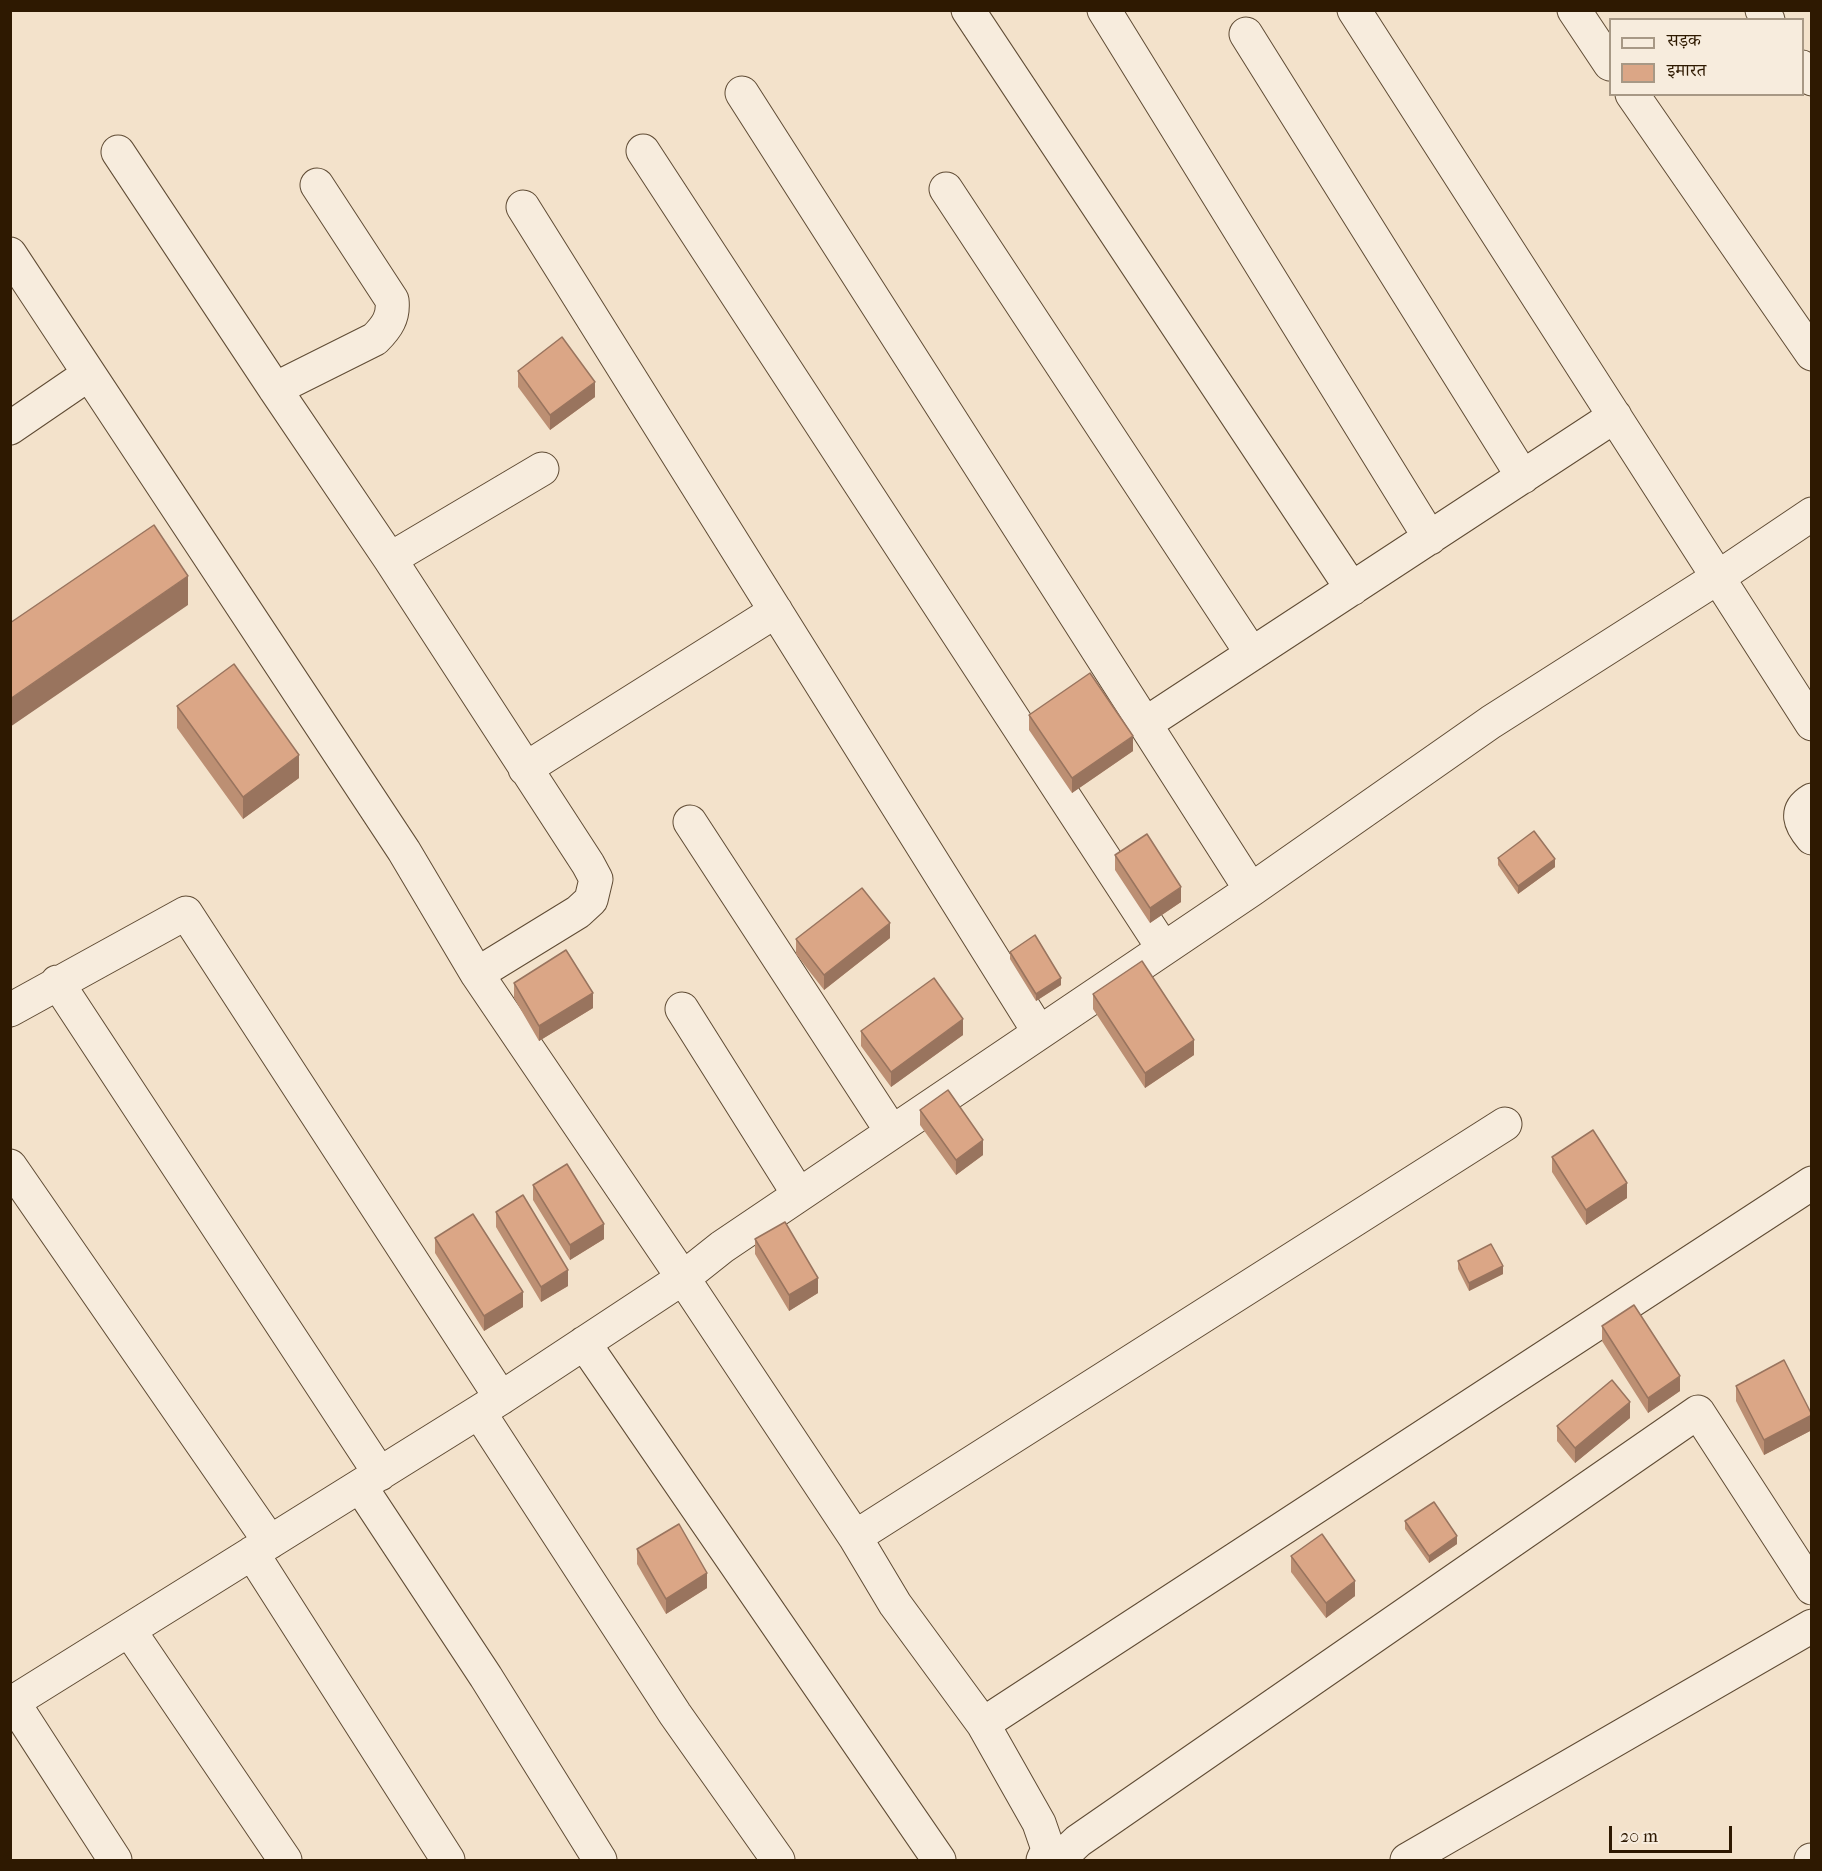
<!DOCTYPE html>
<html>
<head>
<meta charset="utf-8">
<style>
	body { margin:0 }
	#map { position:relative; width:1822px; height:1871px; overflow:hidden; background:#f3e2cb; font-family:"IM FELL French Canon","Noto Serif Devanagari",serif }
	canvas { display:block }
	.frame { position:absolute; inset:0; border:12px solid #2e1901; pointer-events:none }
	.legend { position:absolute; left:1609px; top:18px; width:195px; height:78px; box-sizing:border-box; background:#f7ecdd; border:2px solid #a79885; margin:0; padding:8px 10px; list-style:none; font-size:18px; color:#2e1901 }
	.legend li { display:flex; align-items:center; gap:12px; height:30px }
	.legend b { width:30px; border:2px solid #a79885 }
	.scale { position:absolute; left:1609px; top:1826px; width:123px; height:27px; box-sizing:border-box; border:3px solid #2e1901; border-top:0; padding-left:8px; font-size:18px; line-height:21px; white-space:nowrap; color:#2e1901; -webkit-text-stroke:4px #f7ecdd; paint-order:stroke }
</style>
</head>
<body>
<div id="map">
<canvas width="1822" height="1871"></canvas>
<div class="frame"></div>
<ul class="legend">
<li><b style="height:8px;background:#f7ecdd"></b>सड़क</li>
<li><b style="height:16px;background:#dba686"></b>इमारत</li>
</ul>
<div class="scale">20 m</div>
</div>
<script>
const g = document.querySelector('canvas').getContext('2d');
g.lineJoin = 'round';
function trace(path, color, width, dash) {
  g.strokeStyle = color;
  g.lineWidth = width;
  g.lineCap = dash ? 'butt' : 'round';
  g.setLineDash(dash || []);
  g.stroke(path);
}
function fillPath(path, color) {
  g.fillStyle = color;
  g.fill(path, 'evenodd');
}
const minor = new Path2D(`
	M968 10 1352 589
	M1104 10 1430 538
	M1354 10 1812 724
	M1574 10 1610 64
	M1762 10 1768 20
	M1246 34 1523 477
	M1802 67 1812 79
	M742 93 1251 890
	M1632 94 1812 354
	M643 151 1163 948
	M118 152 275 389 390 559 588 864 596 879 591 900 578 912 477 974
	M946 189 1252 654
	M523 207 1039 1032
	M10 254 404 851 477 974 683 1278 855 1537 895 1604 983 1724 1039 1823 1048 1849 1043 1860
	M275 389 375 339C387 327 394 317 392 300L317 185
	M10 428 89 374
	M390 559 542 469
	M1145 724 1615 416
	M525 769 776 611
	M1812 800C1794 811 1800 824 1812 838
	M690 822 892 1132
	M57 982 380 1474
	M682 1009 799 1195
	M10 1010 186 913 501 1398
	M10 1166 270 1542
	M584 1343 939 1860
	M479 1412 675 1714 778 1860
	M360 1486 486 1677 600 1860
	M855 1537 1505 1124
	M252 1553 448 1860
	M129 1630 285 1860
	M13 1702 115 1860
	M10 1704 501 1398 683 1278 722 1247 1251 890 1491 722 1717 578 1812 514
	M983 1724 1812 1183
	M1058 1860 1078 1841 1698 1412 1812 1588
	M1407 1860 1812 1626
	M1811 1860H1812`);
const wall = new Path2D(`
	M518 371 595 397 550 430 518 387Z
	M177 706 299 778 243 819 177 728Z
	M1029 715 1133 751 1072 793 1029 730Z
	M1115 855 1181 902 1150 923 1115 870Z
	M1498 858 1555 867 1518 894 1498 865Z
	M890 938 824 990 796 954V939Z
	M1010 952 1061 985 1036 1001 1010 959Z
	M514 983 593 1008 539 1041 514 998Z
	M1093 994 1194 1055 1145 1088 1093 1009Z
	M861 1031 963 1035 891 1087 861 1046Z
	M920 1110 983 1155 956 1175 920 1125Z
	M1552 1157 1627 1198 1586 1225 1552 1172Z
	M533 1185 604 1239 570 1260 533 1200Z
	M496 1212 568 1286 541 1302 496 1227Z
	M435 1238 523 1307 484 1331 435 1253Z
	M755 1239 818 1293 789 1311 755 1254Z
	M1458 1261 1503 1274 1469 1291 1458 1269Z
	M1602 1326 1680 1391 1648 1413 1602 1341Z
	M1736 1386 1812 1414V1430L1764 1455 1736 1401Z
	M1630 1418 1575 1463 1557 1441V1426Z
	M1405 1521 1457 1544 1429 1563 1405 1529Z
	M637 1549 707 1588 666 1614 637 1564Z
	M1291 1556 1355 1596 1326 1618 1291 1572Z`);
const shadedWall = new Path2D(`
	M595 382V397L550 430V415Z
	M188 576V605L10 727V699Z
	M1133 736V751L1072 793V778Z
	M299 755V778L243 819V797Z
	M1555 859V867L1518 894V886Z
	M1181 887V902L1150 923V908Z
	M890 923V938L824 990V975Z
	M1061 978V985L1036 1001V994Z
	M593 993V1008L539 1041V1026Z
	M963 1019V1035L891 1087V1072Z
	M1194 1040V1055L1145 1088V1073Z
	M983 1140V1155L956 1175V1160Z
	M1627 1183V1198L1586 1225V1210Z
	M604 1224V1239L570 1260V1245Z
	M1503 1266V1274L1469 1291V1283Z
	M568 1270V1286L541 1302V1287Z
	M818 1278V1293L789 1311V1295Z
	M523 1292V1307L484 1331V1316Z
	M1680 1376V1391L1648 1413V1398Z
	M1630 1402V1418L1575 1463V1448Z
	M1812 1415V1430L1764 1455V1440Z
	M1457 1536V1544L1429 1563V1556Z
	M707 1573V1588L666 1614V1599Z
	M1355 1581V1596L1326 1618V1603Z`);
const building = new Path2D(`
	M562 337 595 382 550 415 518 371Z
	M154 525 188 576 10 699V623Z
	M234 664 299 755 243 797 177 706Z
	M1090 673 1133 736 1072 778 1029 715Z
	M1534 831 1555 859 1518 886 1498 858Z
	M1147 834 1181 887 1150 908 1115 855Z
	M862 888 890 923 824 975 796 939Z
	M1035 935 1061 978 1036 994 1010 952Z
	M566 950 593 993 539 1026 514 983Z
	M1142 961 1194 1040 1145 1073 1093 994Z
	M934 978 963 1019 891 1072 861 1031Z
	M948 1090 983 1140 956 1160 920 1110Z
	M1593 1130 1627 1183 1586 1210 1552 1157Z
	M567 1164 604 1224 570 1245 533 1185Z
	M523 1195 568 1270 541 1287 496 1212Z
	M473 1214 523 1292 484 1316 435 1238Z
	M785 1222 818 1278 789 1295 755 1239Z
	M1491 1244 1503 1266 1469 1283 1458 1261Z
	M1634 1305 1680 1376 1648 1398 1602 1326Z
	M1784 1360 1812 1415 1764 1440 1736 1386Z
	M1612 1380 1630 1402 1575 1448 1557 1426Z
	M1434 1502 1457 1536 1429 1556 1405 1521Z
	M679 1524 707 1573 666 1599 637 1549Z
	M1322 1534 1355 1581 1326 1603 1291 1556Z`);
trace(minor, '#5f4b34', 35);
trace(minor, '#f7ecdd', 33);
fillPath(wall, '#bc8f73');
fillPath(shadedWall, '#99745e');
fillPath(building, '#dba686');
trace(building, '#99745e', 1.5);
</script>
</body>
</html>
